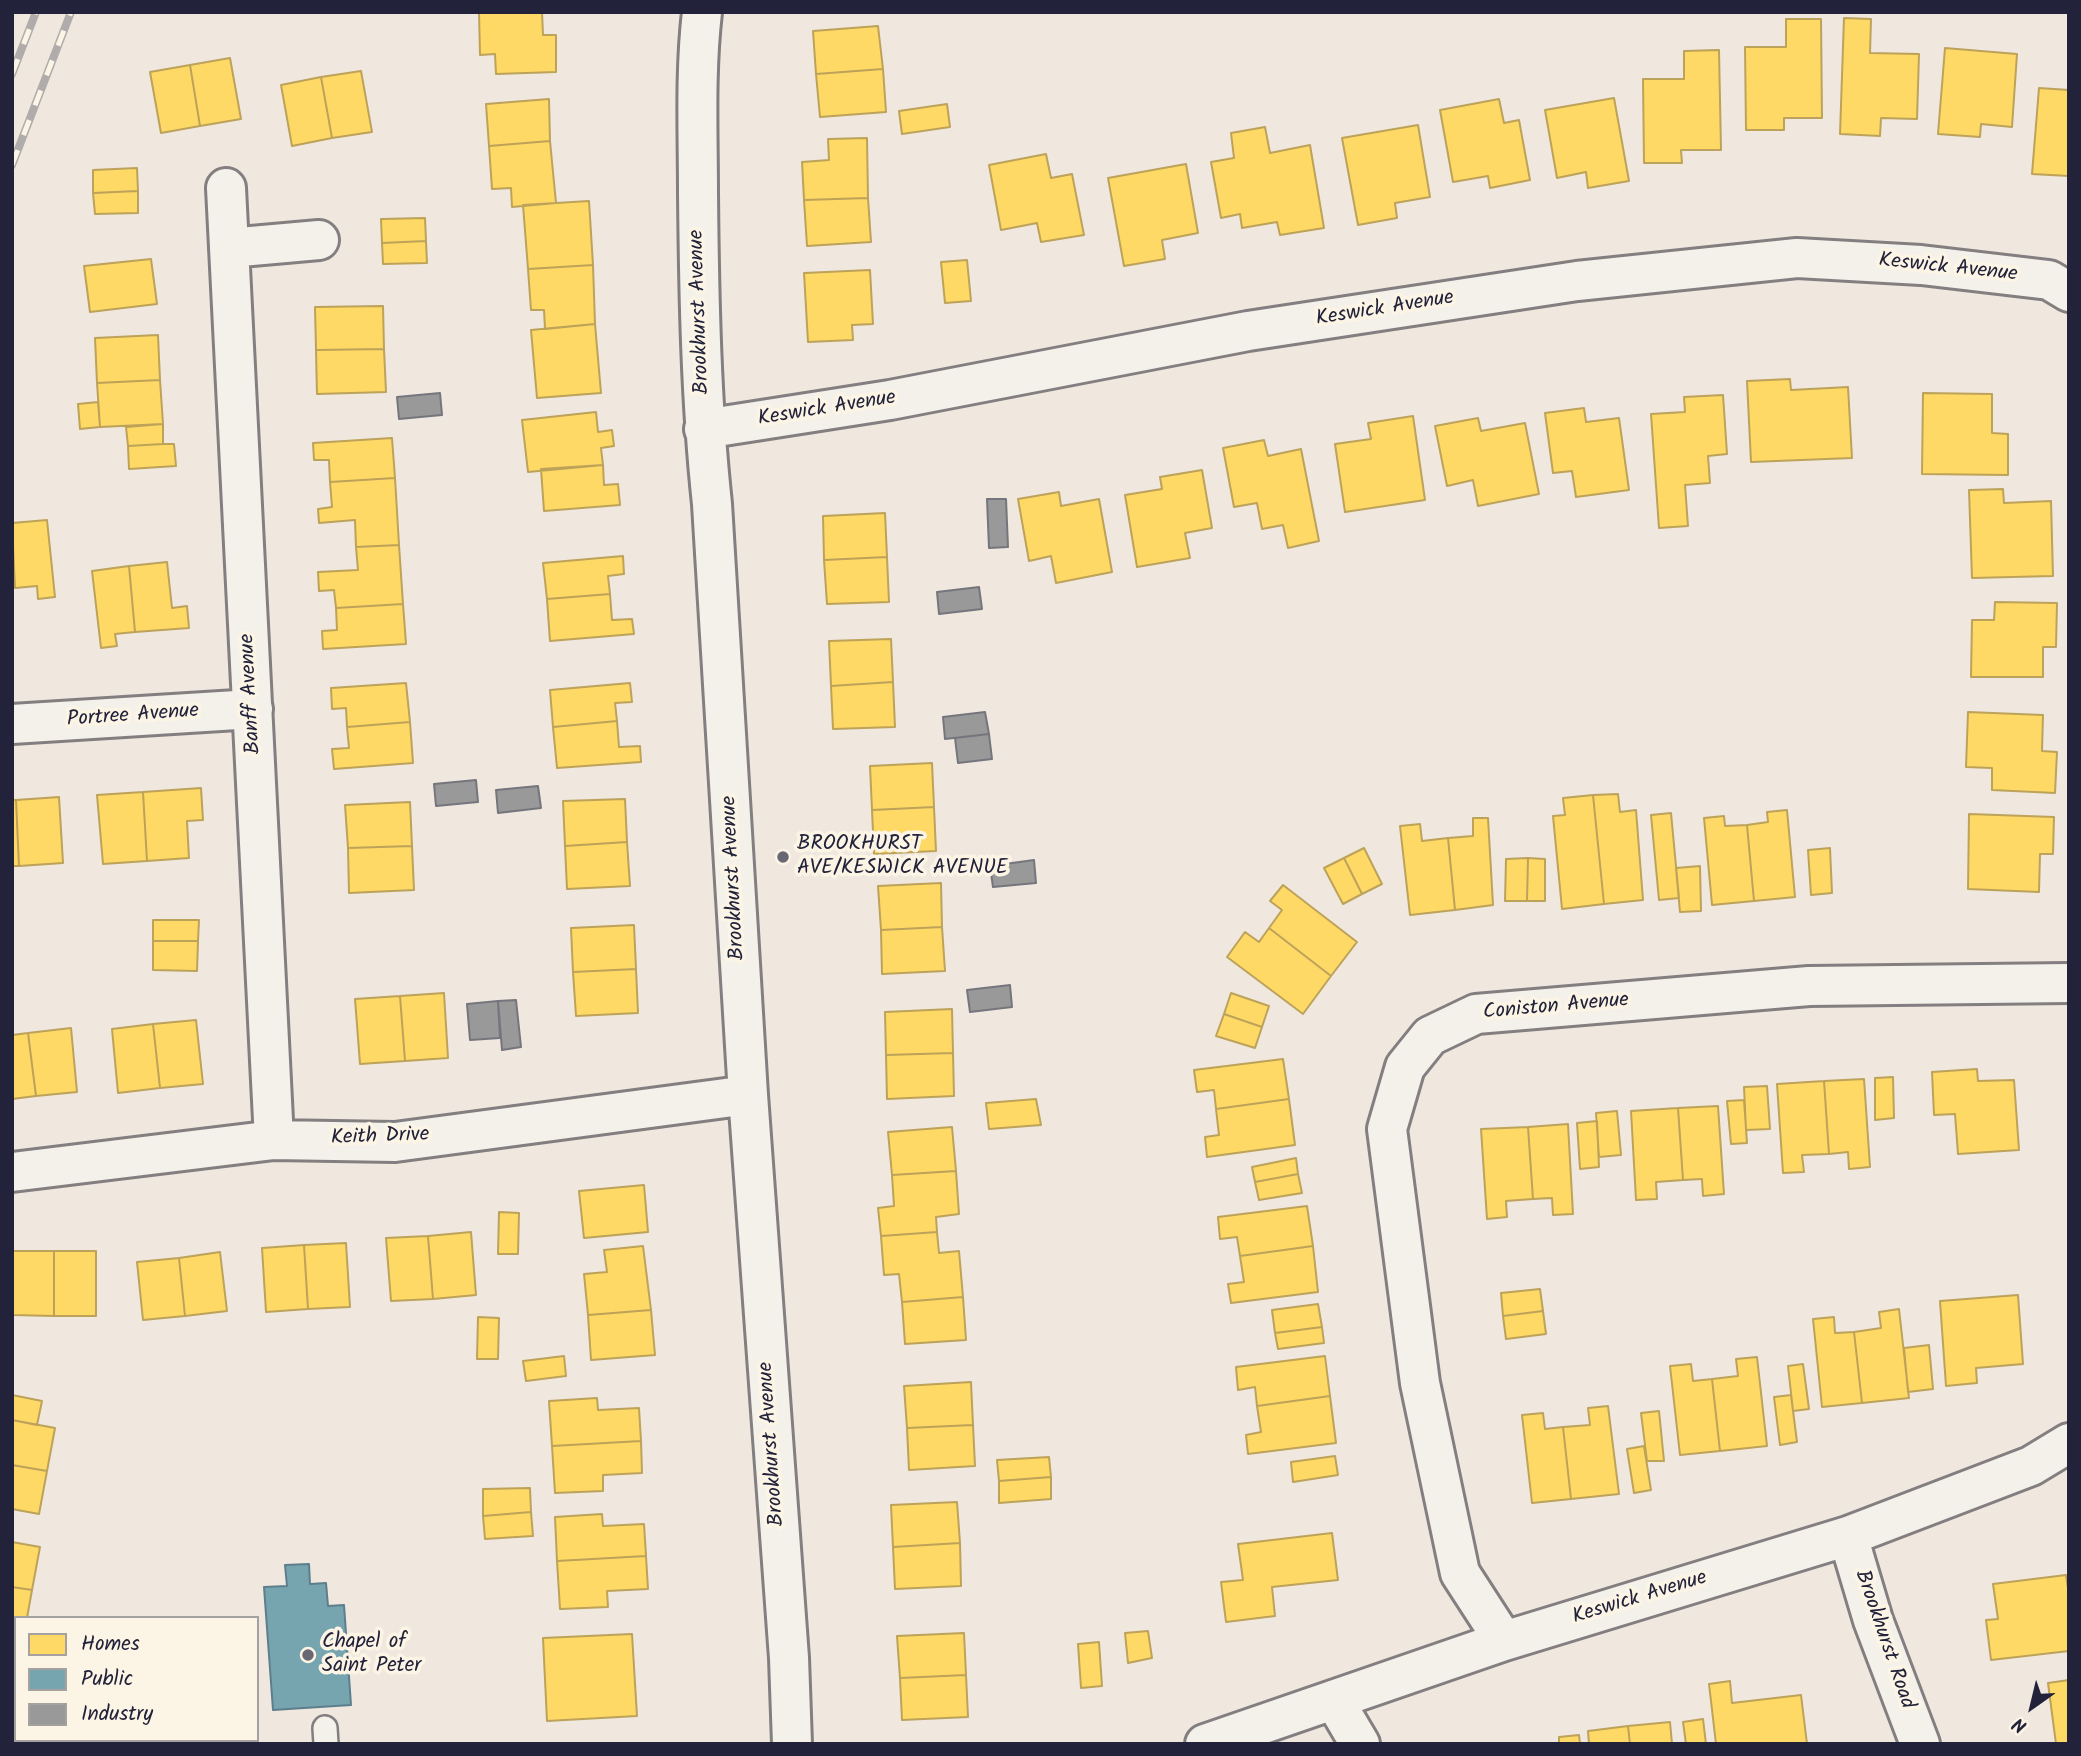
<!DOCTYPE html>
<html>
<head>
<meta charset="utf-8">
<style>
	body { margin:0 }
	#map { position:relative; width:2081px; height:1756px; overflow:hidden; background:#f0e7df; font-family:Kalam,sans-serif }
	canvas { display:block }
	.frame { position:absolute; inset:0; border:14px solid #22223b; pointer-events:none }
	.legend { position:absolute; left:14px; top:1616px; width:245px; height:126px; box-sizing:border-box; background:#fcf5e5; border:2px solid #a5a1a1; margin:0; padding:9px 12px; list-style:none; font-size:21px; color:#22223b }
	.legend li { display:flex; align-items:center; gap:14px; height:35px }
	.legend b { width:35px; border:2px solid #a5a1a1 }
	.north { position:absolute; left:1997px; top:1672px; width:70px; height:70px; -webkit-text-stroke:5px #fcf5e5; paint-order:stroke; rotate:214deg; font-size:19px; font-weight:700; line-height:28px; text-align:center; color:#22223b }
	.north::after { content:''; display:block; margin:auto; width:24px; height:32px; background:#22223b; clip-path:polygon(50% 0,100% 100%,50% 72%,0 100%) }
</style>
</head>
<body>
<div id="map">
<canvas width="2081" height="1756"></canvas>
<div class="frame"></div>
<ul class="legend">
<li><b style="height:19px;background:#ffd966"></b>Homes</li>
<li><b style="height:19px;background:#76a5af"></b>Public</li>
<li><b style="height:19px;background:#999"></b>Industry</li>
</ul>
<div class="north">N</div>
</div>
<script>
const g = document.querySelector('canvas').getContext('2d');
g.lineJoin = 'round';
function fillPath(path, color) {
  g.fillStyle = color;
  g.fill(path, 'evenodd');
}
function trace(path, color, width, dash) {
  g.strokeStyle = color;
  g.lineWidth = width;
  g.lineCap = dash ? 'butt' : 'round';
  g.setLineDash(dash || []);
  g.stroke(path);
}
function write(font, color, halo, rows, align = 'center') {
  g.font = font + ' Kalam,sans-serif';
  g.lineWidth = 7;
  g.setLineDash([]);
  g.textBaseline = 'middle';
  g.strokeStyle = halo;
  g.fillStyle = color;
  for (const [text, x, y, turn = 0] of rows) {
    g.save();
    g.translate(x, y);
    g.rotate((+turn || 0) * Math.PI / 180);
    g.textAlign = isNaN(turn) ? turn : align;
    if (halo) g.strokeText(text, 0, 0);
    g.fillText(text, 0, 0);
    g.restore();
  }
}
const homes = new Path2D(`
	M479 12H542L543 35H556V72L496 74 495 54 480 55Z
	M1844 18 1871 19 1870 53 1919 54 1917 119 1881 118 1880 136 1840 134Z
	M1786 19H1821L1822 118H1784V130H1746L1745 47H1786Z
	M878 26 883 69 816 74 813 31Z
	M1945 48 2017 54 2012 127 1981 124 1980 137 1938 134Z
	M1719 50 1721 150H1681L1682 163H1644L1643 79H1684V51Z
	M230 58 241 119 200 126 190 65Z
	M190 65 200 126 161 133 150 72Z
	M883 69 886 112 820 117 816 74Z
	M361 71 372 132 332 138 321 77Z
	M321 77 332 138 292 146 281 85Z
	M2039 88 2069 90V176L2032 174Z
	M1614 98 1629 181 1588 188 1586 172 1557 178 1545 110Z
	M549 99 550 141 489 146 486 104Z
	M1499 99 1504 123 1519 120 1530 180 1490 188 1488 176 1453 182 1440 110Z
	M947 104 950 127 902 134 899 111Z
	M1418 125 1430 197 1395 203 1397 218 1358 225 1342 138Z
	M1265 127 1270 153 1310 145 1324 228 1280 235 1277 222 1242 228 1240 214 1221 218 1211 162 1234 158 1231 133Z
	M867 138 868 198 804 200 802 162 829 160 828 139Z
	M550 141 556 203 512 207 511 188 492 189 489 146Z
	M1046 154 1051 178 1072 174 1084 235 1041 242 1037 223 1001 230 989 165Z
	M1186 164 1198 233 1162 240 1165 259 1124 266 1108 178Z
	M137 168 138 191 93 193V170Z
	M138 191V213L95 214 93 193Z
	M868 198 871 242 807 246 804 200Z
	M589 201 593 265 528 269 523 205Z
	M425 218 426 241 382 243 381 219Z
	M426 241 427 263 383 264 382 243Z
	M151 259 157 304 90 312 84 266Z
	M967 260 971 301 945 303 941 262Z
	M593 265 595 324 545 329 544 310H531L528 269Z
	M870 270 873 324 852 325 853 340 808 342 804 273Z
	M383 306 384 349 316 350 315 307Z
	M595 324 601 393 537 398 531 330Z
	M158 335 160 380 97 383 95 338Z
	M384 349 386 392 317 394 316 350Z
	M1790 379 1791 390 1848 387 1852 458 1751 462 1747 381Z
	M160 380 163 424 100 427 97 383Z
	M1923 393 1992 394V433L2008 434V475L1922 474Z
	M1723 395 1727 454 1708 456 1710 483 1685 485 1688 526 1659 528 1651 414 1685 412 1684 397Z
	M98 402 100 427 80 429 78 404Z
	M1584 408 1586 422 1619 418 1629 490 1576 497 1572 471 1553 473 1545 413Z
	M596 412 598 432 612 430 614 446 601 448 603 465 528 472 522 420Z
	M1413 416 1425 500 1345 512 1335 444 1371 439 1368 423Z
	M1478 418 1481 431 1525 423 1539 494 1478 506 1473 480 1447 486 1435 426Z
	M163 424V444L128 446 126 427Z
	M392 438 395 478 330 482 329 460H314L313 443Z
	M1264 440 1268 456 1301 449 1319 541 1288 548 1283 525 1262 529 1257 503 1234 507 1223 448Z
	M163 444H174L176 466 129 469 128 446Z
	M603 465 604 485 618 484 620 505 544 511 541 469Z
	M1202 470 1212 528 1185 533 1190 558 1137 567 1125 495 1162 489 1160 477Z
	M395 478 399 545 356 547 355 520 319 523 318 509 332 507 330 482Z
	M2003 489 2004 503 2051 501 2053 576 1972 578 1969 490Z
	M1059 492 1061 506 1099 499 1112 572 1056 583 1051 556 1029 561 1018 499Z
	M885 513 887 557 824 560 823 516Z
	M47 520 55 597 38 599 37 586 15 588 12 523Z
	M399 545 403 604 336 608 334 590 319 591 318 572 358 570 356 547Z
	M623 556 624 574 608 576 610 594 547 599 543 563Z
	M887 557 889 602 827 604 824 560Z
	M167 562 172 608 187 606 189 628 135 632 129 566Z
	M129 566 135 632 115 634 117 646 101 648 92 571Z
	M610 594 612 620 632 619 634 634 550 641 547 599Z
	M1995 602 2057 603 2056 647H2043V677H1971L1972 620H1994Z
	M403 604 406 644 323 649 322 631 337 630 336 608Z
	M891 639 893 682 831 686 829 641Z
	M893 682 895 727 833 729 831 686Z
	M406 683 410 722 347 727 346 708 332 709 331 688Z
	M630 683 632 702 615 703 617 721 553 727 550 690Z
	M1968 712 2043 715 2042 751 2057 752 2055 793 1992 790V768L1966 767Z
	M617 721 619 747 640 746 641 762 557 768 553 727Z
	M410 722 413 763 334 769 332 749 349 748 347 727Z
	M932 763 934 807 872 810 870 766Z
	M201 788 203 820 187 821 189 858 147 861 143 792Z
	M143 792 147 861 103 864 97 795Z
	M1618 794 1620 812 1636 810 1643 900 1604 904 1593 795Z
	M1593 795 1604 904 1562 909 1553 816 1565 815 1563 798Z
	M59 797 63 863 19 866 16 800Z
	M625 799 627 842 565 846 563 801Z
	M12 800H16L19 866H12Z
	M410 802 412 846 348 848 345 805Z
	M934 807 936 851 874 854 872 810Z
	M1787 810 1795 897 1754 901 1747 825 1768 822 1767 812Z
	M1671 813 1679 898 1659 900 1651 815Z
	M1969 814 2054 817 2053 854H2040L2039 892 1968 889Z
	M1724 816 1725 826 1747 825 1754 901 1712 905 1704 818Z
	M1473 818H1488L1493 905 1455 910 1448 838 1473 836Z
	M1420 824 1422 841 1448 838 1455 910 1410 915 1400 826Z
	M627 842 630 886 567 889 565 846Z
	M412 846 414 890 349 893 348 848Z
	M1364 848 1382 884 1362 894 1344 858Z
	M1830 848 1832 893 1811 895 1808 850Z
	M1344 858 1362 894 1343 904 1324 868Z
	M1528 858 1527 901H1505L1506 859Z
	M1528 858 1545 859V901H1527Z
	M1700 866 1701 911 1680 912 1676 868Z
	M941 883 942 927 881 930 878 886Z
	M1283 885 1357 942 1331 976 1269 928 1282 910 1270 901Z
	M153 920H199L198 941H153Z
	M634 925 636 969 573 972 571 928Z
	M942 927 945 971 882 974 881 930Z
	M1269 928 1331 976 1303 1014 1227 957 1245 932 1259 942Z
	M153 941H198L197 971 153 970Z
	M636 969 638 1013 576 1016 573 972Z
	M444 993 448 1058 405 1061 400 996Z
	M1231 993 1269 1006 1262 1027 1224 1014Z
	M400 996 405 1061 360 1064 355 999Z
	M952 1009 953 1053 886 1055 885 1012Z
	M1224 1014 1262 1027 1255 1048 1216 1036Z
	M196 1020 203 1084 160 1088 153 1024Z
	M153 1024 160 1088 118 1093 112 1029Z
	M71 1028 77 1092 36 1096 28 1033Z
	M28 1033 36 1096 12 1099V1035Z
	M953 1053 954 1096 887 1099 886 1055Z
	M1283 1059 1289 1099 1216 1109 1214 1090 1197 1092 1194 1070Z
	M1977 1069 1978 1081 2014 1080 2019 1150 1958 1154 1955 1114 1934 1115 1932 1072Z
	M1893 1077 1894 1118 1875 1120V1078Z
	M1864 1079 1870 1167 1849 1169 1848 1152 1829 1154 1824 1081Z
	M1824 1081 1829 1154 1802 1155 1804 1172 1783 1173 1777 1084Z
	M1767 1086 1770 1129 1746 1130 1744 1087Z
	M1036 1099 1041 1125 989 1129 986 1103Z
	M1289 1099 1295 1145 1207 1157 1205 1137 1219 1135 1216 1109Z
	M1744 1100 1747 1143 1731 1144 1727 1101Z
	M1718 1106 1724 1194 1703 1196 1702 1179 1683 1180 1678 1108Z
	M1678 1108 1683 1180 1656 1182 1657 1199 1636 1200 1631 1111Z
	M1617 1111 1621 1155 1599 1157 1596 1113Z
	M1597 1121 1599 1167 1580 1169 1577 1123Z
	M1568 1124 1573 1214 1553 1215 1552 1198 1533 1199 1528 1127Z
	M952 1127 956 1171 892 1175 888 1132Z
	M1528 1127 1533 1199 1506 1201 1507 1217 1487 1219 1481 1129Z
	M1296 1158 1298 1174 1255 1182 1252 1167Z
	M956 1171 959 1214 936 1217 937 1232 881 1236 878 1208 894 1206 892 1175Z
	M1298 1174 1302 1193 1259 1200 1255 1182Z
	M644 1185 648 1232 584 1238 579 1191Z
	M1307 1206 1313 1246 1240 1256 1237 1237 1220 1239 1218 1217Z
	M499 1212 519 1213 518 1254H498Z
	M471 1232 476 1295 433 1299 428 1236Z
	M937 1232 939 1253 959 1251 963 1297 902 1302 899 1274 884 1275 881 1236Z
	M428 1236 433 1299 391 1301 386 1238Z
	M346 1243 350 1307 308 1309 304 1245Z
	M304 1245 308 1309 266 1312 262 1248Z
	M643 1246 651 1310 588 1315 584 1274 607 1272 604 1250Z
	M1313 1246 1318 1292 1231 1303 1228 1284 1244 1282 1240 1256Z
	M13 1251H54V1316L13 1315Z
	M54 1251H96V1316H54Z
	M220 1252 227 1311 185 1316 179 1258Z
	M179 1258 185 1316 143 1320 137 1262Z
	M1540 1289 1543 1311 1503 1316 1501 1293Z
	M2018 1295 2023 1364 1976 1368 1977 1383 1946 1386 1940 1301Z
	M963 1297 966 1340 905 1344 902 1302Z
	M1318 1304 1322 1327 1275 1333 1272 1310Z
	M1899 1309 1909 1398 1862 1403 1854 1332 1881 1328 1879 1312Z
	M651 1310 655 1355 591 1360 588 1315Z
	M1543 1311 1546 1334 1506 1339 1503 1316Z
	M478 1317 499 1318 498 1359H477Z
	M1834 1317 1835 1333 1854 1332 1862 1403 1822 1407 1813 1319Z
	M1322 1327 1324 1343 1278 1349 1275 1333Z
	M1929 1345 1933 1389 1908 1392 1904 1348Z
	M564 1356 566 1376 526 1381 523 1361Z
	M1325 1356 1330 1396 1257 1406 1255 1387 1238 1390 1236 1367Z
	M1757 1357 1767 1446 1720 1451 1712 1379 1738 1376 1736 1359Z
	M1691 1364 1693 1381 1712 1379 1720 1451 1680 1455 1670 1366Z
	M1803 1364 1809 1409 1793 1411 1788 1366Z
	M971 1382 973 1425 907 1428 904 1386Z
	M12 1395 42 1401 37 1425 12 1420Z
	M1791 1395 1797 1442 1780 1445 1774 1397Z
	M1330 1396 1336 1443 1248 1454 1246 1435 1261 1432 1257 1406Z
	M597 1398 598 1410 639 1408 641 1441 552 1446 549 1401Z
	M1608 1406 1619 1494 1571 1499 1563 1427 1590 1425 1588 1408Z
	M1659 1411 1664 1461H1647L1641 1413Z
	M1543 1413 1545 1429 1563 1427 1571 1499 1532 1503 1522 1415Z
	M12 1420 55 1428 47 1471 12 1465Z
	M973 1425 975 1466 909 1470 907 1428Z
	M641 1441 642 1473 603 1475V1491L555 1493 552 1446Z
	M1644 1446 1651 1490 1634 1493 1627 1449Z
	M1335 1456 1338 1475 1293 1482 1291 1462Z
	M1049 1457 1051 1477 999 1481 997 1460Z
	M12 1465 47 1471 39 1514 12 1509Z
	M1051 1477V1499L999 1503V1481Z
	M530 1488 531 1512 483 1516V1489Z
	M957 1502 960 1543 893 1547 891 1505Z
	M531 1512 533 1536 485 1539 483 1516Z
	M602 1514 603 1526 644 1524 646 1556 557 1561 555 1517Z
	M1332 1533 1338 1580 1272 1587 1275 1616 1226 1622 1221 1582 1243 1580 1238 1544Z
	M12 1542 40 1547 32 1590 12 1587Z
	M960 1543 961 1586 895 1589 893 1547Z
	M646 1556 648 1589 607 1591 608 1607 560 1609 557 1561Z
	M2066 1575 2069 1595V1651L1991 1660 1986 1620 1998 1619 1993 1584Z
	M12 1587 32 1590 27 1618H16V1632L12 1631Z
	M1148 1631 1152 1658 1128 1663 1125 1633Z
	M964 1633 966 1675 900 1678 897 1636Z
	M632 1634 637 1716 547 1721 543 1638Z
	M1099 1642 1102 1686 1081 1688 1078 1644Z
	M12 1669H16V1714L12 1713Z
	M966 1675 968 1717 902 1720 900 1678Z
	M2069 1680V1744H2056L2048 1683Z
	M1730 1681 1732 1703 1801 1695 1807 1744H1716L1709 1684Z
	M1703 1719 1706 1744H1686L1683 1722Z
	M1670 1722 1672 1744H1630L1628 1726Z
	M1628 1726 1630 1744H1589L1588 1731Z
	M1579 1735 1580 1744H1559V1737Z`);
const public = new Path2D(`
	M309 1564 310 1584 326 1583 328 1606 344 1605 351 1705 273 1710 264 1587 287 1586 285 1565Z`);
const industry = new Path2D(`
	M440 393 442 415 399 419 397 397Z
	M987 499H1006L1008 547 989 548Z
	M979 587 982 609 939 614 937 592Z
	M985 712 989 734 945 739 943 717Z
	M989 734 992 759 958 763 955 738Z
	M476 780 478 802 436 806 434 784Z
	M538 786 541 808 498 813 496 790Z
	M1034 860 1036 883 993 887 990 866Z
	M1010 985 1012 1007 970 1012 967 990Z
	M516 1000 521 1047 502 1050 498 1001Z
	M498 1001 500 1038 470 1040 467 1004Z`);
const lane = new Path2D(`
	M325 1728 326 1744`);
const street = new Path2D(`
	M702 12C695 73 698 133 698 194 699 297 701 401 712 504L748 1095 789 1658 792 1744
	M226 188 274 1140
	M229 248 319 240
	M704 429 890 400 1248 331 1577 281 1797 258 1921 265 2049 280 2069 292
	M12 724 253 709
	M12 1172 274 1140 395 1142 748 1095
	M1848 1536 1873 1620 1920 1744
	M1504 1641 1460 1573 1420 1383 1387 1129 1405 1067 1430 1036 1476 1014 1809 986 2069 983
	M1334 1700 1360 1744
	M1205 1744 1504 1641 1848 1536 2031 1466 2069 1443`);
const rail = new Path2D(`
	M12 74 36 12
	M12 165 71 12`);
const markers = [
	[783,857,7,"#6a6774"],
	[308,1655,7,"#6a6774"]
];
const streetNames = [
	["Keswick Avenue",1948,269,6],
	["Keswick Avenue",1385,310,-9],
	["Brookhurst Avenue",701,312,-92],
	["Keswick Avenue",827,410,-9],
	["Banff Avenue",252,694,-93],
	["Portree Avenue",133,717,-4],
	["Brookhurst Avenue",735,878,-93],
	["Coniston Avenue",1556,1008,-5],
	["Keith Drive",380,1138,-2],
	["Brookhurst Avenue",773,1444,-94],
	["Keswick Avenue",1640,1599,-17],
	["Brookhurst Road",1883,1640,71]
];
const poiNames = [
	["BROOKHURST",797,845],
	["AVE/KESWICK AVENUE",797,869],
	["Chapel of",322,1643],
	["Saint Peter",322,1667]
];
fillPath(homes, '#ffd966');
trace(homes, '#bda259', 2);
fillPath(public, '#76a5af');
trace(public, '#5d7e8c', 2);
fillPath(industry, '#999');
trace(industry, '#75757d', 2);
trace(lane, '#837f80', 28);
trace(street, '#837f80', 44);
trace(lane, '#f4f0ea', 23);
trace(street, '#f4f0ea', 38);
trace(rail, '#afacab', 8);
trace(rail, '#fcf5e5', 5, [16]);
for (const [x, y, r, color] of markers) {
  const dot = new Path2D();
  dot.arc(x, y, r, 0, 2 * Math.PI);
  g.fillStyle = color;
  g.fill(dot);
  trace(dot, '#fcf5e5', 2.5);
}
write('21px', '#22223b', '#fcf5e5', streetNames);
write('21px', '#22223b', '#fcf5e5', poiNames, 'left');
</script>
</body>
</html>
